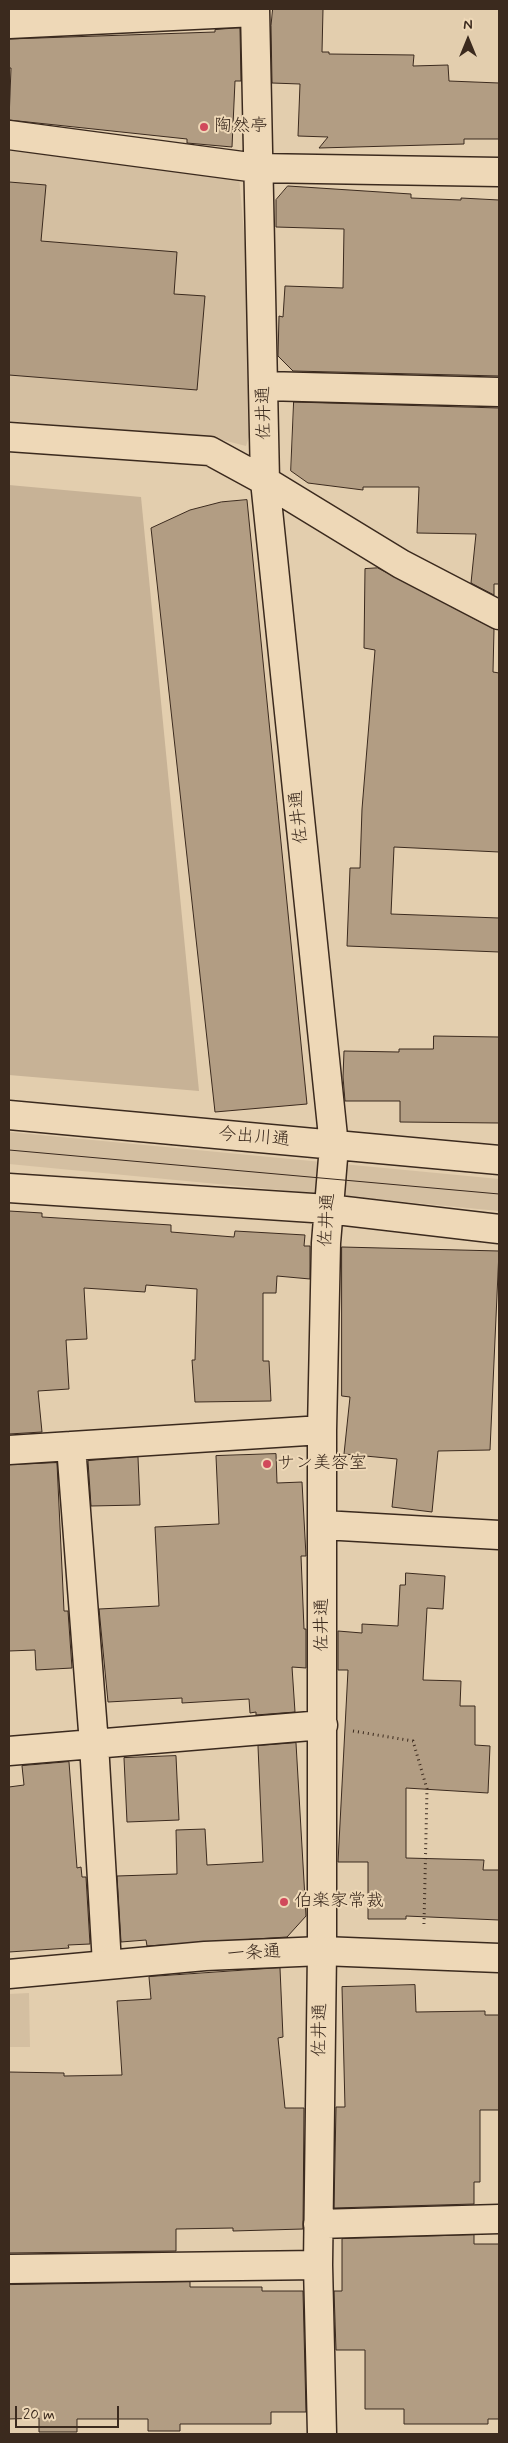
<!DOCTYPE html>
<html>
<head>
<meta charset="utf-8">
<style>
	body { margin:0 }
	#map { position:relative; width:508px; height:2443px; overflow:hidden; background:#e3ceae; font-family:Mynerve,sans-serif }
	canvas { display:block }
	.frame { position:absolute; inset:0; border:10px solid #3b2a1e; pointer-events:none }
	.north { position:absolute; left:443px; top:15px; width:50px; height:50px; -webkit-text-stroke:4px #eed8b7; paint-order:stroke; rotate:0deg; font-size:14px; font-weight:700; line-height:20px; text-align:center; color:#3b2a1e }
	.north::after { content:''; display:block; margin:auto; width:18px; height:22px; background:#3b2a1e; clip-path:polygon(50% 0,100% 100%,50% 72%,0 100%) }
	.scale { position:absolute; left:15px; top:2406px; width:104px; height:22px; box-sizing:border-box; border:2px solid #3b2a1e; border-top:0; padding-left:6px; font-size:15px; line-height:18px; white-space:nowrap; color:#3b2a1e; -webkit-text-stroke:4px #eed8b7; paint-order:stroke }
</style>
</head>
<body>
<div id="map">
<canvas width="508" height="2443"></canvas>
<div class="frame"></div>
<div class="north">N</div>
<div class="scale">20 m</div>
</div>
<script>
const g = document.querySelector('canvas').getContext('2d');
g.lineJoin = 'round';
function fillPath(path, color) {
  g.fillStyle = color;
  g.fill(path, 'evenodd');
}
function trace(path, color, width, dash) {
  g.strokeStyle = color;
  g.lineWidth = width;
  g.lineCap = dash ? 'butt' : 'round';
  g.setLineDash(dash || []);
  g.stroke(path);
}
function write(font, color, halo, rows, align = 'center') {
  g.font = font + ' Mynerve,"Klee One",sans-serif';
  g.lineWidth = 4;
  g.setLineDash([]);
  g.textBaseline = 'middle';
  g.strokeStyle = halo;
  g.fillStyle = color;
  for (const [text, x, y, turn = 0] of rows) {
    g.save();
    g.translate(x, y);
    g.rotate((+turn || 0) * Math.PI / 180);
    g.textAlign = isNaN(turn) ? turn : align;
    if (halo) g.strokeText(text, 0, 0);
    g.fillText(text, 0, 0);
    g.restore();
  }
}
const built = new Path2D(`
	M9 150 239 177 247 267 252 428 246 446 211 437 9 421Z
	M9 1132 499 1179V1211L9 1164Z
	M29 1993 30 2047H9V1994Z`);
const green = new Path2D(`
	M9 485 141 497 199 1091 9 1075Z`);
const building = new Path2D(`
	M273 9H323L322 52H329V54L414 55 413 66 448 65 449 81 499 83V139H464V144L319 148 328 137 298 136 300 84 272 83 271 26Z
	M240 28 241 81H235L232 147 187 143V139L9 120 11 68H9V39L215 32V30Z
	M9 182 46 185 41 241 177 252 174 294 205 296 197 390 9 375Z
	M288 186 411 194V198L461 200V198L499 200V376L293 371 278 356 279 316 283 317 285 286 343 288 344 229 276 227V200Z
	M294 402 499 408V584H494V595L471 583 476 534 417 533 419 487H363V490L308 483 291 471Z
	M247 500 307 1104 215 1112 151 528 190 510 221 502Z
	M378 568 494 629 493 672 499 673V852L394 847 391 914 499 918V952L347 946 350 868H360L362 809 375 650 364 648 365 569Z
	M434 1036 499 1037V1123L400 1122V1101H345L343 1077 344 1051 399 1052V1049H433Z
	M9 1211 42 1213V1217L171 1225V1232L234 1237 235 1231 305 1235 304 1246H310V1279L277 1276 276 1293H263V1361H269L271 1401 195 1402 192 1360H195L197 1289 146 1285 145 1292 84 1288 87 1339 66 1340 69 1389 38 1391 42 1432 9 1434Z
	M342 1247 499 1251 490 1450 438 1451 432 1512 392 1507 397 1459 344 1454 350 1397 342 1396Z
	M276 1454 277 1483 302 1482 306 1556H301L304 1629H306V1668L292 1667 295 1712 256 1715V1712L250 1713 249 1699 182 1703V1698L108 1702 99 1609 159 1606 155 1527 219 1524 216 1456Z
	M138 1457 140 1505 91 1506 88 1461Z
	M57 1463 64 1611H68L72 1668 36 1670 35 1650 9 1651V1465Z
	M406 1573 445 1576 443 1609 427 1608 423 1680 461 1681 460 1706H475V1745L490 1746 488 1793 406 1788V1858L484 1860 483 1870H499V1920L406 1916V1919H368V1862H338L348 1670H338V1631L362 1633V1624L398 1626 400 1585H405Z
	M296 1743 306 1916 287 1937 147 1946 146 1940 121 1942 117 1876 177 1874 176 1830 205 1829 207 1865 263 1862 258 1746Z
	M176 1756 179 1820 127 1822 124 1758Z
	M69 1762 77 1868 81 1867 82 1877H86L90 1944 68 1945 69 1948 9 1952V1787L24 1785 22 1766Z
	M280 1968 283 2037 278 2038 285 2108H304L303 2229 233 2231V2228L176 2229V2251L9 2253V2072L64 2073V2076L122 2075 117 2001 151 1999 149 1977Z
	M415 1985 416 2012 485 2011V2015H499V2110H480V2182H474V2204L334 2208 336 2107H345L342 1987Z
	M474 2235V2244H499V2419H488V2424H404V2409H365V2350H336L334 2291H342V2239Z
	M190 2282V2287H262V2291H303L306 2412H271V2424H180V2431H148V2419H77V2432H39V2418L9 2419V2285Z`);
const path = new Path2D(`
	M353 1731 413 1741 427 1789 424 1924`);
const minor = new Path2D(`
	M255 9 265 481 334 1146 326 1243 322 1430V1951L318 2265 322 2434
	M9 24 255 12
	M9 135 257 168 499 172
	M264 386 499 392
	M9 437 210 451 265 481 401 564 499 615
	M9 1115 499 1160
	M9 1188 328 1209 499 1229
	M71 1446 94 1744 107 1964
	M9 1450 322 1430
	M323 1525 499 1535
	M9 1751 323 1725
	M318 2224 499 2219
	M9 2269 318 2265`);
const major = new Path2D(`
	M9 1974 205 1956 322 1951 499 1958`);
const tram = new Path2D(`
	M9 1150 499 1194`);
const markers = [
	[204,127,5,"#d1495b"],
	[267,1464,5,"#d1495b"],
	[284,1902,5,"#d1495b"]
];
const poiNames = [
	["陶然亭",214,127],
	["サン美容室",277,1464],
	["伯楽家常裁",294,1902]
];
const streetNames = [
	["佐井通",265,413,-91],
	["佐井通",300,817,-96],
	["今出川通",254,1138,5],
	["佐井通",328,1220,-87],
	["佐井通",323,1625,-90],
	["一条通",254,1954,-3],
	["佐井通",321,2030,-89]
];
fillPath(built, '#d4bfa1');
fillPath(green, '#c7b296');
fillPath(building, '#b29d83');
trace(building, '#3b2a1e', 1);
trace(minor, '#3b2a1e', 31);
trace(major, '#3b2a1e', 31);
trace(path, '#3b2a1e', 3, [1, 4]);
trace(minor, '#eed8b7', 28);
trace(major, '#eed8b7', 28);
trace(tram, '#3b2a1e', 1);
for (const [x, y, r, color] of markers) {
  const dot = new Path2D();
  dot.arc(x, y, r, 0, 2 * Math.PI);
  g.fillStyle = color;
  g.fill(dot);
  trace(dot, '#eed8b7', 2);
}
write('18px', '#3b2a1e', '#eed8b7', poiNames, 'left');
write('18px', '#3b2a1e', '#eed8b7', streetNames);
</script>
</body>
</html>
